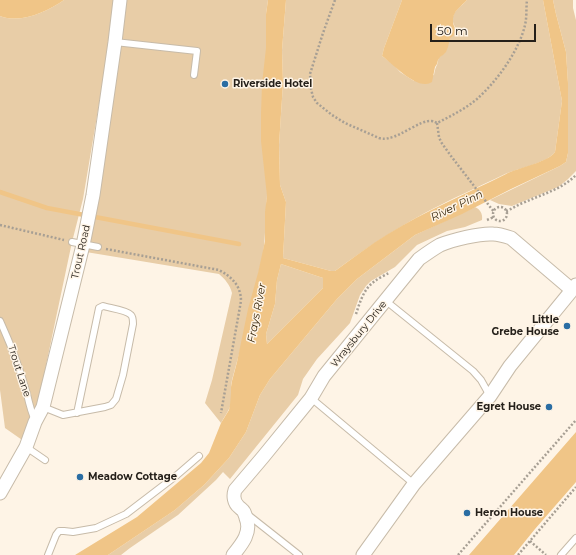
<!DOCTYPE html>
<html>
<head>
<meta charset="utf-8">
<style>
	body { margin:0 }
	#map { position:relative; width:576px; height:555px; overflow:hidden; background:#fef4e6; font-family:Montserrat,sans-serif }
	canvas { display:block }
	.scale { position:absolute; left:430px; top:24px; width:106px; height:18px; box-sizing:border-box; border:2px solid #25201a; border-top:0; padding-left:5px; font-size:12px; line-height:14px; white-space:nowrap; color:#25201a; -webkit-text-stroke:3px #fef4e6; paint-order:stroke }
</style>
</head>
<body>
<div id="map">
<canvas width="576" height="555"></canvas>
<div class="scale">50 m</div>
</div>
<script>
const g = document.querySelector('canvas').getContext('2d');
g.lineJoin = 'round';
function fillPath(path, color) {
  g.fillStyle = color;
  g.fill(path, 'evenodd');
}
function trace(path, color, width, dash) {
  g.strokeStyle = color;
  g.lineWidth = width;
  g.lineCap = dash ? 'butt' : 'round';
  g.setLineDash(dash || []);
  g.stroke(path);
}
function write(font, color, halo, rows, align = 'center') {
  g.font = font + ' Montserrat,sans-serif';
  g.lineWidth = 3;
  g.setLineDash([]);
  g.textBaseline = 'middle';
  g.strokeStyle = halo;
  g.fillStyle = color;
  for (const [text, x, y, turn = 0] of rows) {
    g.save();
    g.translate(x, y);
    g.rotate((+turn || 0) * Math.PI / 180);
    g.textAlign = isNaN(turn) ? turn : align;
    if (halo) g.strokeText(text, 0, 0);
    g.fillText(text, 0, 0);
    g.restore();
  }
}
const green = new Path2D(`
	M64 0H116L114 15 83 199 72 242 38 403 25 442 5 428 0 390V16C20 24 47 12 64 0Z
	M123 0H268L266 14 267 196C265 215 266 235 263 254 253 296 244 338 232 380 230 388 232 396 231 404 229 411 224 417 221 423L205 403 212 380 232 293C230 285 225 279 219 274L86 252Z
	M286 0H402L384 48 382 56 394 65 400 72 414 81 434 75C435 70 435 69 437 65 438 62 438 59 439 57 448 53 447 44 450 37 452 34 453 31 455 27 448 13 459 9 467 0H543L562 101 555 152C549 162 517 169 505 174 478 187 449 200 423 214 392 231 363 250 335 271H331L283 258 286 202 280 185 279 145 283 83 282 50Z
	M553 0H573V8L576 20V171L567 180 558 187 512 206 499 204 490 200 560 166 566 162 568 153V83L566 52 556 14Z
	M475 207C480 209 483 214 482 220L465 227 447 231 417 245 395 267 371 281 366 286 360 295 350 323 317 359 303 379 298 395 230 479 223 472 216 480 178 515 130 548 121 555H108L175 510 204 485 229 458 246 432 260 395 270 379 337 299 357 279 415 235Z
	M281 264 323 278V288L267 344 266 334 275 304 277 280Z`);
const water = new Path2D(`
	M0 0H64C47 12 20 24 0 16Z
	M268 0H286L282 50 283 83 279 145 280 185 286 202 283 258 331 271H335C353 258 370 245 388 234 425 211 466 194 506 174 517 168 549 162 555 152L562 101 543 0H553L556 14 566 52 568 83V153L566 162 560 166 511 189 462 214 415 235 357 279 337 299 270 379 260 395 246 432 229 458 204 485 175 510 108 555H75L137 517 201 463 209 453 221 423 229 410 230 405 231 393V387L232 381 237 362 248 309 258 273 265 241V212L267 196 261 141V114L262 84 266 48V14ZM281 264 323 278V288L267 344 266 334 275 304 277 280Z
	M402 0H467C461 7 452 11 453 22 453 24 454 26 455 28 455 30 454 33 454 35L450 38 448 47 446 52 443 55 440 57 438 60 437 64 435 67 432 82C430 83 428 84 426 84 412 85 393 64 382 56L384 48Z
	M576 432V482L535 529 514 555H469Z`);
const stream = new Path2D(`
	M0 192 47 208 239 244`);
const path = new Path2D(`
	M335 0 323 33 310 74 311 89 313 97 317 103 332 115 345 123 379 138C383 139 386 139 389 138 401 136 421 120 431 121 434 121 435 122 437 123 451 116 465 109 477 99 497 81 519 51 525 25 527 17 526 8 527 0
	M437 123 439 137 441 142 451 156 494 212
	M493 214a7 7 0 1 1 14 0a7 7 0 1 1-14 0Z
	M506 211C512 209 517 205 523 203 542 194 561 190 576 175
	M487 220 494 217
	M0 225 64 240
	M106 249 219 270C232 277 241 286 241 301L221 413
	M356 314C360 302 364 288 375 281 379 278 385 275 389 273
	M530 541 546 555
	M458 555 576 420
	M518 555 576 487`);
const lane = new Path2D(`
	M115 42 197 51 194 75
	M72 242 98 247
	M386 301 473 371 481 380 490 396
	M0 321C11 345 20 369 27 394 29 403 31 412 35 420
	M311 398 414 484
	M43 407 63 415 105 407 111 405 116 399 123 375 133 324C133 321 133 317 131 315 127 310 109 308 103 306L99 308 77 413
	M26 447 45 460
	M247 514 299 555
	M48 555 56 535 59 531H64L73 532 96 528 126 514 177 475 199 456
	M561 555 576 538`);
const street = new Path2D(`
	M0 493 26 447 35 422 43 407 83 245 93 195 115 42 120 0
	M233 555C242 544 252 532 246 518 246 517 244 512 244 512 243 510 241 509 239 507 234 503 233 496 235 490L263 457 311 398 324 376 419 259C426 254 433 249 440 245 452 240 480 233 493 234 499 234 505 236 511 238L572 290
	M363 555 414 484 490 396 510 366 572 290 576 285`);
const markers = [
	[225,84,4,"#2a6da3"],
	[567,326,4,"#2a6da3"],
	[549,407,4,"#2a6da3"],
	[80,477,4,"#2a6da3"],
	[467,513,4,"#2a6da3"]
];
const poiNames = [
	["Riverside Hotel",233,84],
	["Little",559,320,"right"],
	["Grebe House",559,332,"right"],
	["Egret House",541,407,"right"],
	["Meadow Cottage",88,477],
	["Heron House",475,513]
];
const streetNames = [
	["Trout Road",81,252,-77],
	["Wraysbury Drive",359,334,-51],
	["Trout Lane",19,371,72]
];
const waterNames = [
	["River Pinn",457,206,-26],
	["Frays River",257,313,-79]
];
fillPath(green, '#e8cda7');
fillPath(water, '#f0c587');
trace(stream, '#f0c587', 4.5);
trace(lane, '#c7bba9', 8);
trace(street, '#c7bba9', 15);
trace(path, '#a79f94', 2.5, [2, 2]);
trace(lane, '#fff', 6);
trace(street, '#fff', 13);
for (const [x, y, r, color] of markers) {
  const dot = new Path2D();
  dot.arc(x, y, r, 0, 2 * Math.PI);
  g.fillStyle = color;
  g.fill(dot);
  trace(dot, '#fef4e6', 1.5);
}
write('bold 10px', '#25201a', '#fef4e6', poiNames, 'left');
write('10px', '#25201a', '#fef4e6', streetNames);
write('italic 11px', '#3b290d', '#fef4e6', waterNames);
</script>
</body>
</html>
